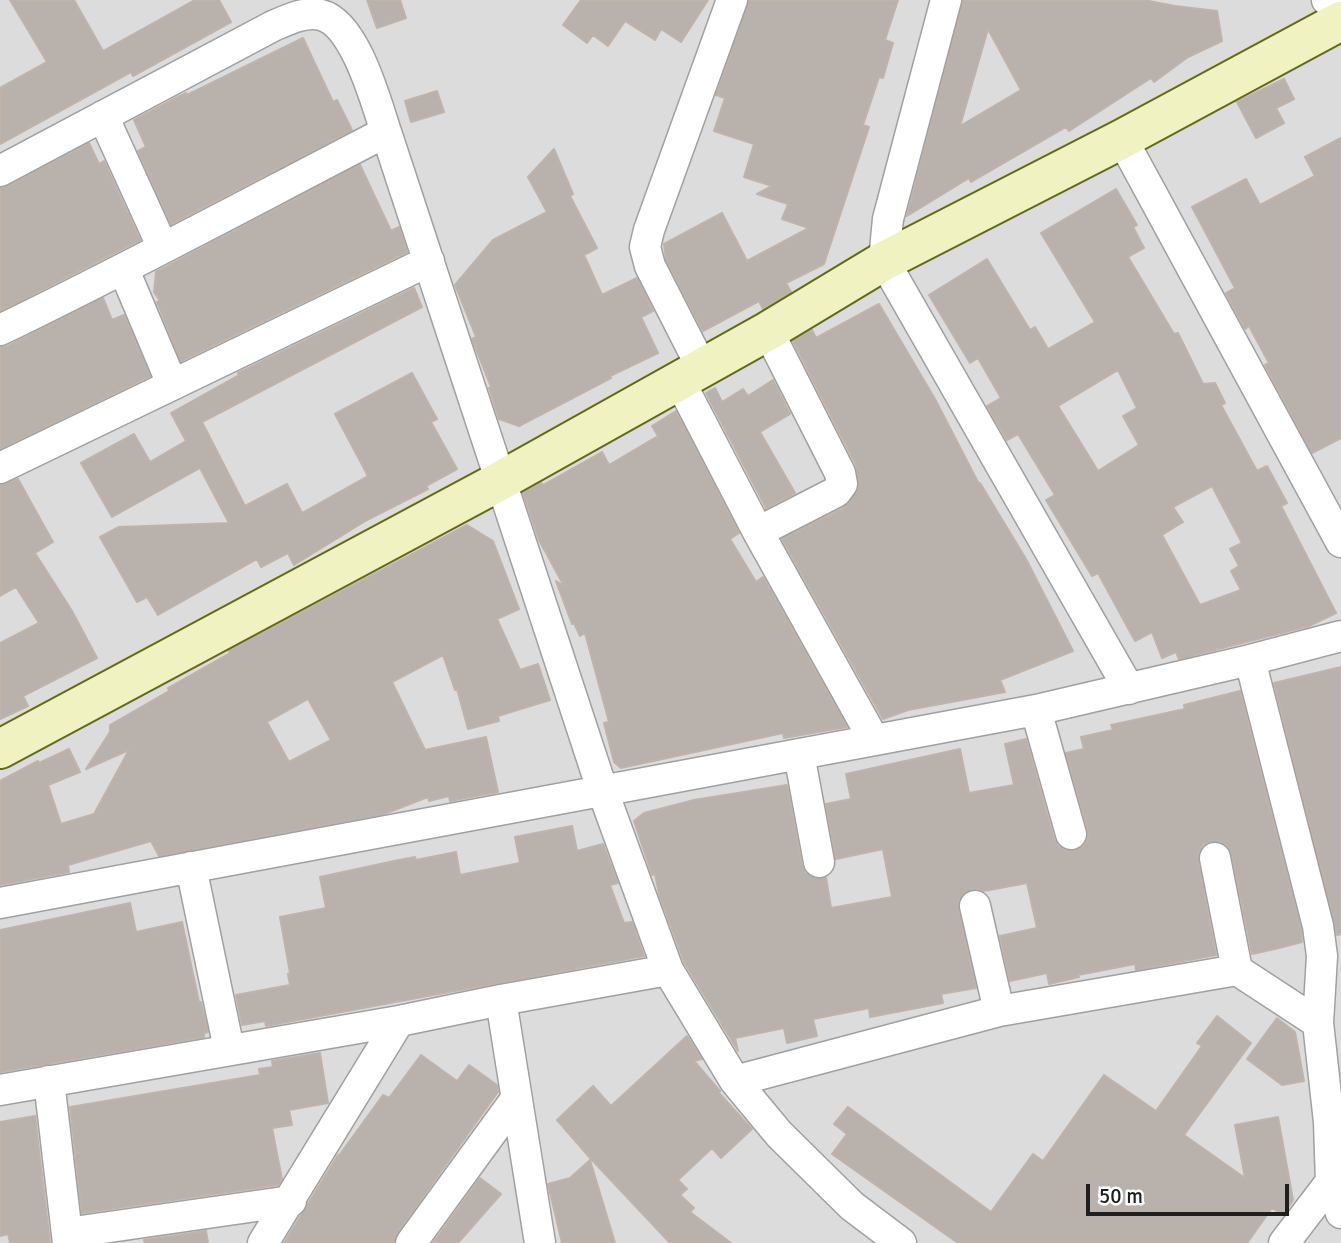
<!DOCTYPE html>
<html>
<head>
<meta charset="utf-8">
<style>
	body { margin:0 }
	#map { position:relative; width:1341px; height:1243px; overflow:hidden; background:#efece7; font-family:Signika,sans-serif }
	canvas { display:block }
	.scale { position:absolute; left:1086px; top:1184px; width:203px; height:32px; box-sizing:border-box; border:4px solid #1f1f1f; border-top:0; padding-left:9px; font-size:21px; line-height:24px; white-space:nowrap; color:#1f1f1f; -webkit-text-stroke:5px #fff; paint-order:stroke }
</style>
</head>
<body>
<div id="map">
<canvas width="1341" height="1243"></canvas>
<div class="scale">50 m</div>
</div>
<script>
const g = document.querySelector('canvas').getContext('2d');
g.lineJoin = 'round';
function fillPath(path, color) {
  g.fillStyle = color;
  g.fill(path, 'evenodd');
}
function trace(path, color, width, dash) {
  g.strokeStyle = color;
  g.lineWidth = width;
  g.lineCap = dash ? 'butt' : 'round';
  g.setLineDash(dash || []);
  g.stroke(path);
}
const residential = new Path2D(`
	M0 0H1341V1243H0Z`);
const building = new Path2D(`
	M10 0H74L103 51 195 0H219L231 22 133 76 131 72 0 144V88L47 62Z
	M367 0H400L406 18 377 28Z
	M581 0H708L681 42 661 29 655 40 625 21 608 46 593 35 587 43 563 25Z
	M749 0H898L885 40 893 43 883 78 879 77 863 125 869 127 824 264 786 283 791 292 763 309 759 301 703 331 666 260 664 244 722 213 747 261 809 228 782 219 788 204 757 194 772 186 744 177 754 144 714 131 725 98 716 95Z
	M963 0H1144L1175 6 1217 11 1222 41 1188 57 1154 82 1151 78 1069 131 1066 127 971 182 969 178 907 216ZM988 29 1021 90 960 126Z
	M303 38 333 102 337 100 352 130 171 224 138 151 146 147 134 120 172 100 186 93 187 95Z
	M1284 79 1294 99 1276 108 1284 123 1256 138 1237 102Z
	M437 91 444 112 411 122 405 101Z
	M1341 138V438L1312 453 1265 365 1269 363 1249 326 1245 329 1226 293 1235 288 1192 207 1246 179 1260 205 1315 176 1305 157Z
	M89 143 99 164 104 161 140 240 0 311V188L8 186Z
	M554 149 573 194 570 196 597 248 584 255 602 295 637 278 653 311 641 317 658 353 610 376 611 378 519 426 499 419 489 388 491 387 472 339 476 337 455 285 493 240 547 212 528 177Z
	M360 165 391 231 399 227 407 252 181 361 157 302 160 301 154 292 156 272Z
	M1116 189 1137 225 1133 227 1144 248 1128 257 1174 334 1178 333 1203 384 1215 383 1225 403 1221 405 1257 471 1267 466 1287 503 1281 506 1336 613 1309 626 1179 659 1176 652 1162 658 1152 632 1135 641 1098 573 1092 576 1046 500 1055 495 1018 434 1007 440 987 406 1001 398 978 358 970 363 929 295 987 259 1030 330 1035 327 1048 349 1095 322 1041 233ZM1118 370 1137 408 1123 416 1139 445 1098 471 1058 406ZM1212 486 1242 543 1230 549 1239 566 1231 571 1241 590 1200 605 1162 535 1183 522 1173 507Z
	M414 288 422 307 202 422 245 506 287 484 302 513 368 476 335 414 412 373 437 419 431 422 457 469 426 486 428 489 367 520 294 565 288 553 261 567 257 559 158 615 147 597 137 602 100 537 119 527 229 523 200 468 112 517 81 463 134 434 150 462 186 441 171 413 239 375 238 373Z
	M103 298 112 320 124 315 150 376 0 449V347L8 346Z
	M879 304 935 399 979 484 980 483 1026 559 1073 651 1000 680 1005 692 908 710 883 719 782 539 844 508 859 487 856 465 793 341 812 330 816 338Z
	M773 380 790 414 760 432 795 493 766 508 706 393 715 388 722 402 743 389 748 396Z
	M676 411 739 533 730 539 756 582 763 577 847 727 784 738 783 733 621 768 614 762 604 723 609 722 585 633 580 636 574 623 572 624 556 581 564 586 539 540 523 493 541 483 543 485 602 452 609 465 658 436 652 426Z
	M18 479 53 542 35 553 72 611 97 658 23 696 28 706 0 719V643L39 623 16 587 0 596V485Z
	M467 525 493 541 519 609 497 619 520 670 538 664 550 700 498 716 499 721 468 729 457 689 455 690 443 655 392 682 425 750 486 737 498 792 450 801 449 796 429 801 428 797 384 814 159 856 151 841 68 865 69 872 0 885V781L38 761 39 763 69 749 80 772 48 785 61 824 94 814 129 750 86 769 110 732V725L169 691 168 688 230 653 229 651ZM308 699 331 740 289 762 267 722Z
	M1341 667V934L1337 935 1274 683Z
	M1240 691 1301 929 1302 942 1275 949 1252 954 1232 855 1228 846 1220 841H1212L1203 845 1198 853V861L1216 955 1136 970 1135 964 1078 975 1079 977 1049 984 1047 973 1010 981 1000 936 1037 928 1027 883 984 891 972 889 963 894 959 900 958 909 976 988 941 994 943 1003 870 1017 869 1008 813 1019 817 1036 787 1043 784 1028 735 1038 738 1051 684 962 659 894 655 874 652 875 634 821 644 813 694 800 787 785 802 866 805 873 813 878 826 877 831 908 892 897 883 849 836 859 826 804 851 799 846 774 960 749 969 793 1014 785 1005 744 1026 739 1054 839 1058 846 1066 851H1075L1084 846 1088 839V830L1066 753 1084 749 1081 737 1113 730 1111 725 1185 709 1184 705Z
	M572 826 577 851 603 844 618 883 610 885 624 923 632 922 644 956 266 1026 265 1021 242 1025 236 995 290 985 288 974 290 973 280 917 326 908 320 877 394 861 415 857 416 860 456 852 460 875 520 863 515 837Z
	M130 903 136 932 182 922 199 1002H201L208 1032 204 1033V1037L0 1072V930Z
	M1217 1016 1251 1043 1184 1135 1245 1178 1235 1125 1278 1117 1293 1200 1283 1215 1272 1208 1247 1243H958L832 1154 847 1134 834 1124 848 1107 991 1212 1033 1154 1043 1161 1104 1075 1156 1111 1202 1046 1197 1043Z
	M1277 1018 1295 1032 1304 1081 1282 1085 1247 1059Z
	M687 1036 702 1059 694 1061 720 1091 719 1093 752 1129 721 1158 712 1148 678 1180 687 1189 680 1195 694 1208 690 1212 731 1243H670L591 1159 557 1120 593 1086 611 1106Z
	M320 1053 328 1103 289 1110 292 1125 272 1128 282 1179 278 1185 82 1213 70 1107 260 1075 259 1069 273 1067 272 1061Z
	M421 1055 457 1081 469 1065 497 1085 498 1092 397 1233 394 1243H284L338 1155V1157L383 1095 389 1098Z
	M35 1116 50 1243H10L8 1234 0 1236V1122Z
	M590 1160 615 1243H562L548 1184 570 1178Z
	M480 1178 501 1194 458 1243H433Z
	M206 1231 208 1243H145L144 1240Z`);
const street = new Path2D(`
	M946 0 888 219 884 261 1129 689
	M1327 0 1341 1
	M103 116 163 248
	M1122 139 1341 542
	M0 171 273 26C287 20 305 11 321 15 355 23 376 102 386 132L602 789 668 970 735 1081 779 1134 852 1206 901 1243
	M124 270 172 384
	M0 330C131 267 258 198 386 132
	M702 368 650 266 645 247 649 230 732 0
	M679 380 758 532 874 740
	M0 468 429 261
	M758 532 836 492 842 484 840 473 768 331
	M1250 660 1318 926 1322 956 1318 1023 1329 1122 1331 1183 1341 1213
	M1036 710 1071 834
	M799 754 819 862
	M1215 858 1237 970
	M191 867 229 1049
	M0 903 1036 710 1250 660 1341 636
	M975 906 999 1011
	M501 1000 540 1243
	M49 1081 68 1243
	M735 1081 999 1011 1237 970 1318 1023
	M0 1090 399 1021 501 1000 668 970
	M67 1233 291 1201
	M263 1243 399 1021
	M411 1243 516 1099
	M1284 1243 1339 1171`);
const secondary = new Path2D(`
	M0 749 500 481 768 331 884 261 1122 139 1341 21`);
fillPath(residential, '#dddcdc');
fillPath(building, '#b8b1ac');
trace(building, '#bfb3aa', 2);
trace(street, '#a0a0a0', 33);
trace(secondary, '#616b11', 42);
trace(street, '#fff', 30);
trace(secondary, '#f0f3c1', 38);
</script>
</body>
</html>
